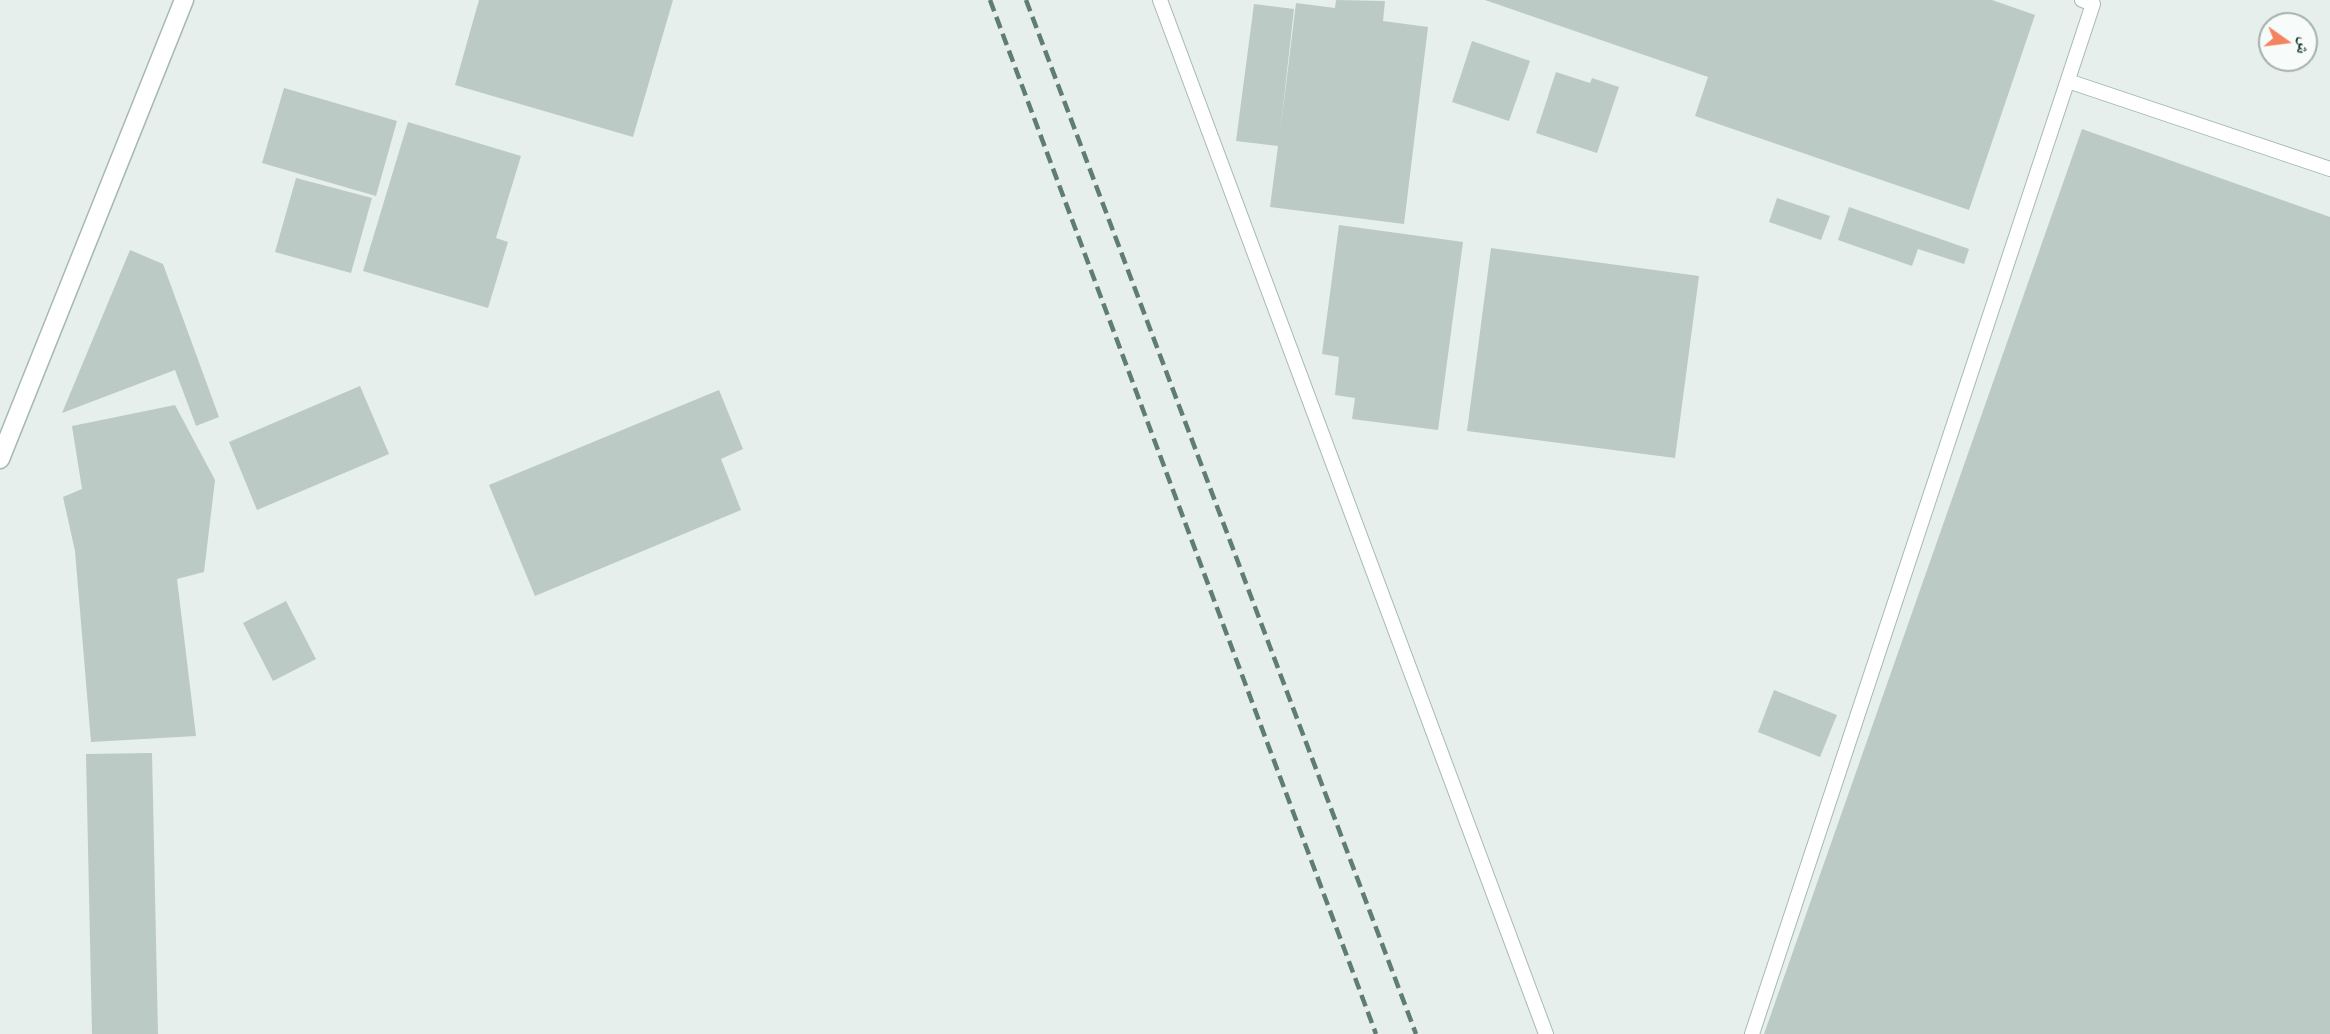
<!DOCTYPE html>
<html>
<head>
<meta charset="utf-8">
<style>
	body { margin:0 }
	#map { position:relative; width:2330px; height:1034px; overflow:hidden; background:#e6efeb; font-family:Roboto,"Noto Naskh Arabic",sans-serif }
	canvas { display:block }
	.north { position:absolute; left:2258px; top:12px; width:60px; height:60px; box-sizing:border-box; background:#f7fbf9; border:2px solid #a3b1ad; border-radius:50%; rotate:104deg; font-size:16px; font-weight:700; line-height:24px; text-align:center; color:#24423a }
	.north::after { content:''; display:block; margin:auto; width:21px; height:27px; background:#f4845f; clip-path:polygon(50% 0,100% 100%,50% 72%,0 100%) }
</style>
</head>
<body>
<div id="map">
<canvas width="2330" height="1034"></canvas>
<div class="north">ش</div>
</div>
<script>
const g = document.querySelector('canvas').getContext('2d');
g.lineJoin = 'round';
function fillPath(path, color) {
  g.fillStyle = color;
  g.fill(path, 'evenodd');
}
function trace(path, color, width, dash) {
  g.strokeStyle = color;
  g.lineWidth = width;
  g.lineCap = dash ? 'butt' : 'round';
  g.setLineDash(dash || []);
  g.stroke(path);
}
const building = new Path2D(`
	M479 0H673L633 137 455 85Z
	M1336 0 1385 1 1383 21 1428 27 1404 224 1270 207 1278 146 1236 141 1254 4 1294 9 1280 134 1296 3 1335 8Z
	M1485 0H1992L2035 15 1969 210 1695 116 1708 77Z
	M1472 41 1530 61 1509 121 1452 102Z
	M1556 72 1590 83 1592 78 1619 87 1597 153 1536 133Z
	M284 88 397 121 376 196 262 163Z
	M408 122 521 156 496 238 508 242 488 308 363 271Z
	M2082 129 2330 217V1034H1764Z
	M296 178 372 198 351 273 275 252Z
	M1777 198 1830 216 1821 240 1769 222Z
	M1849 207 1969 249 1964 264 1918 249 1912 266 1838 240Z
	M1339 225 1463 242 1438 430 1352 419 1355 398 1335 395 1339 357 1322 354Z
	M1491 248 1699 276 1675 458 1467 431Z
	M130 250 163 264 219 417 196 426 175 370 62 413Z
	M360 386 389 454 257 510 229 442Z
	M719 390 743 449 721 459 741 510 535 596 489 485Z
	M175 405 215 480 204 572 177 579 196 736 91 742 75 551 63 497 82 489 72 426Z
	M286 601 316 659 273 681 243 623Z
	M1774 690 1837 715 1820 757 1758 732Z
	M152 753 158 1034H92L86 754Z`);
const service = new Path2D(`
	M1160 0 1546 1034
	M2068 81 2330 169
	M1752 1034 2093 4 2082 0`);
const minor = new Path2D(`
	M0 459 184 0`);
const rail = new Path2D(`
	M990 0 1376 1034
	M1026 0 1416 1034`);
fillPath(building, '#bbcac4');
trace(service, '#a8b8b2', 16);
trace(minor, '#a8b8b2', 21);
trace(service, '#fff', 14);
trace(minor, '#fff', 18);
trace(rail, '#5f7d75', 4.5, [12, 6]);
</script>
</body>
</html>
